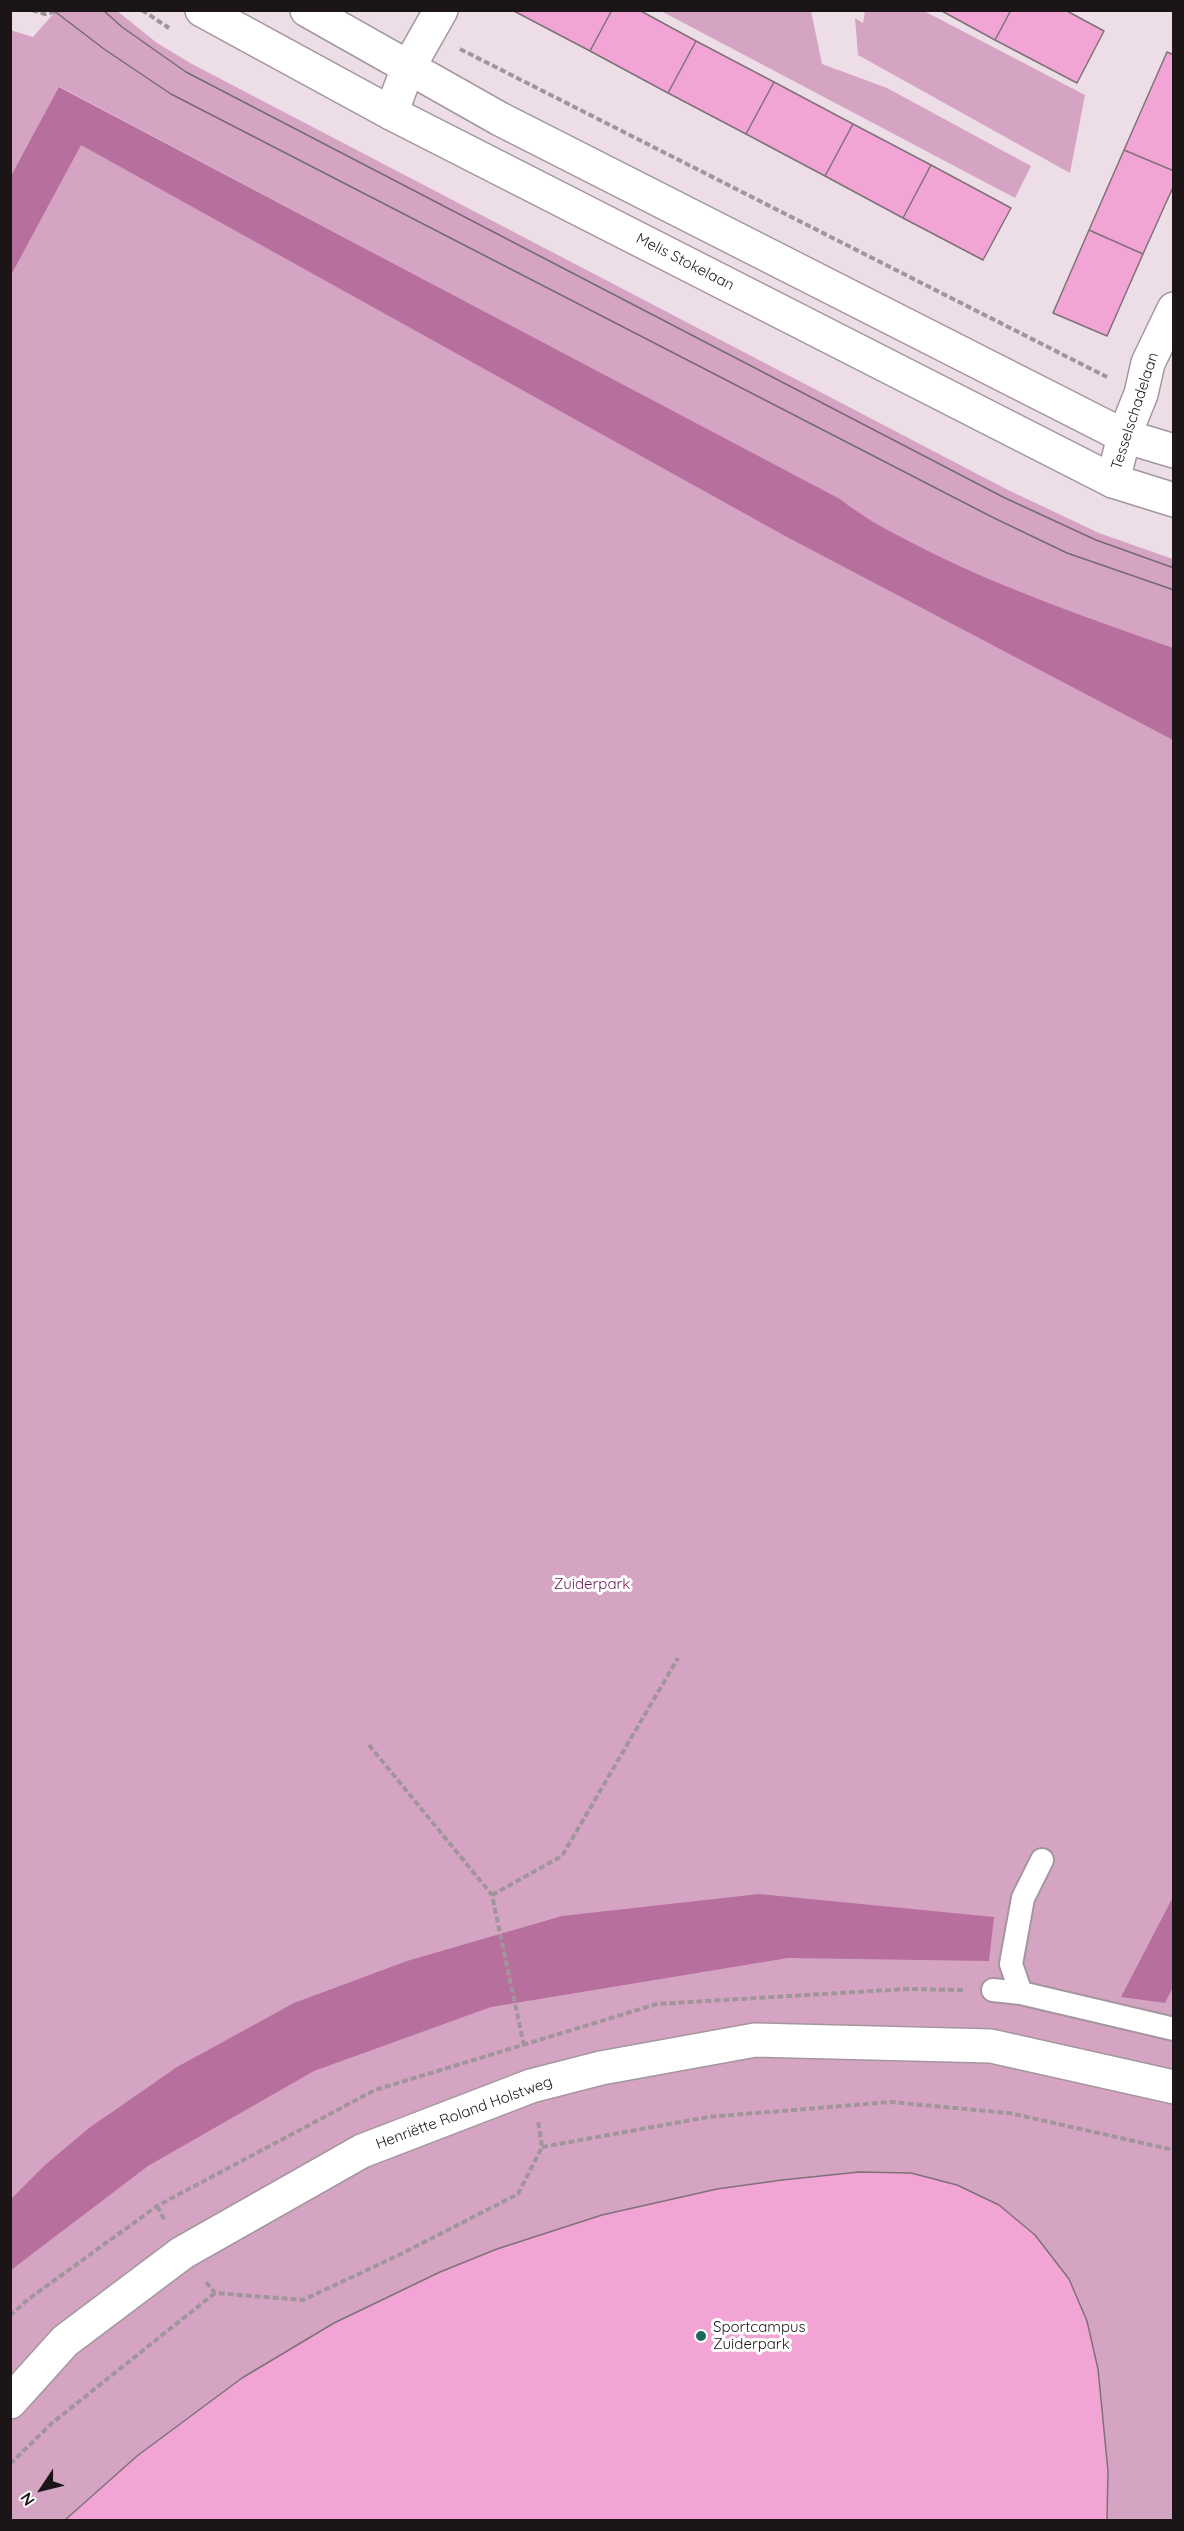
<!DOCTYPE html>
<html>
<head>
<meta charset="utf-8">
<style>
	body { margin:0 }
	#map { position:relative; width:1184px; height:2531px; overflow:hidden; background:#ecdde6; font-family:Quicksand,sans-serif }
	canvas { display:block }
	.frame { position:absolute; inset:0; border:12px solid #1b1518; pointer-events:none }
	.north { position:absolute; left:12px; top:2459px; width:60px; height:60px; -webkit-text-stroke:4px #fff; paint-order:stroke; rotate:235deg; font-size:16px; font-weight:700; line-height:24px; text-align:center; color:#1b1518 }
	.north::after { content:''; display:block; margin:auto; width:21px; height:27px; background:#1b1518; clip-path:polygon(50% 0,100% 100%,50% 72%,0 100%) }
</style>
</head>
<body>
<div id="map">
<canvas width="1184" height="2531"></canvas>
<div class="frame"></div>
<div class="north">N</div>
</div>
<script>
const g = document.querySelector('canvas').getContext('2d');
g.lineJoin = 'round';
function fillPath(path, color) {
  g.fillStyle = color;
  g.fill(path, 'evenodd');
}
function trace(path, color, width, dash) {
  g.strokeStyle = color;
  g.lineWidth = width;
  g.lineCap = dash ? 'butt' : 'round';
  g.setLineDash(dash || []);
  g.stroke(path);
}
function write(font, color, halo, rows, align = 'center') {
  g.font = font + ' Quicksand,sans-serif';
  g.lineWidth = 6;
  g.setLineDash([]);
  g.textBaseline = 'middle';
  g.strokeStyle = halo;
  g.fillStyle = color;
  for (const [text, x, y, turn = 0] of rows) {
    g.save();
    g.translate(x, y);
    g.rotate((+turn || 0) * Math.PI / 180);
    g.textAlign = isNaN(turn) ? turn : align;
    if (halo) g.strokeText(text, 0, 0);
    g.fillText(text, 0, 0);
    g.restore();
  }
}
const green = new Path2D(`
	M62 10H116L157 43 192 64 1006 489 1099 533 1173 559 1174 2520H11L10 30 33 37 55 12ZM60 87 839 499 866 520 915 544 43 118Z
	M661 11H811L822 64 887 88 1031 166 1015 198Z
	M865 11H924L1085 95 1070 173 858 55 855 18 863 23Z`);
const water = new Path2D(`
	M59 87 840 499C869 522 897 535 930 552 1009 591 1091 619 1173 648V740L787 537 81 145 11 275V176Z
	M759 1894 994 1917 989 1961 788 1958 491 2007 314 2071 148 2166 11 2270V2199L45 2165 89 2128 177 2067 294 2003 407 1961 562 1916Z
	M1173 1897V1987L1165 2003 1121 1997Z`);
const building = new Path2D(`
	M512 10H612L590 51Z
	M612 10H639L696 41 668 93 590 51Z
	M940 10H1011L995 40Z
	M1011 10H1065L1104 31 1077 83 995 40Z
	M696 41 774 82 746 134 668 93Z
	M1167 52 1174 55V171L1124 150Z
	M774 82 853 124 825 176 746 134Z
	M853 124 931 165 903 218 825 176Z
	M1124 150 1174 171V185L1143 254 1089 230Z
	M931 165 1011 208 983 260 903 218Z
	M1089 230 1143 254 1107 336 1053 313Z
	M859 2172 911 2173 957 2185 999 2205 1035 2235 1069 2279 1087 2321 1098 2369 1108 2471 1107 2520H65L137 2456 242 2378 334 2323 440 2272 497 2249 602 2215 717 2189 782 2180Z`);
const path = new Path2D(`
	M32 10 45 14 62 10
	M142 10 169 28
	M460 49 1107 377
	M369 1745 492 1895 524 2046
	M492 1895 562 1856 678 1658
	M542 2147 708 2117 890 2102 1009 2113 1174 2150
	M157 2206 165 2221
	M206 2282 215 2293 303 2300 399 2255 518 2194 542 2147 538 2121
	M10 2316 26 2301 157 2206 375 2090 657 2004 906 1989 963 1990
	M10 2464 52 2423 215 2293`);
const lane = new Path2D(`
	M993 1990 1021 1993 1174 2029
	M1021 1993 1011 1964 1023 1898 1042 1860`);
const street = new Path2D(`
	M391 113 408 68 441 10
	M1113 481 1124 436 1141 394 1148 363 1174 309
	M10 2402 65 2341 182 2253 362 2151 531 2086 601 2068 755 2040 991 2046 1174 2087`);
const secondary = new Path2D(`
	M202 10 391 113 1113 481 1174 500
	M307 10 500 119 1124 436 1174 451`);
const tram = new Path2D(`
	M53 10 104 49 171 94 992 517 1067 553 1174 590
	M103 10 122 27 186 72 1003 497 1096 540 1174 568`);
const markers = [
	[701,2336,6,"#1b6865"]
];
const streetNames = [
	["Melis Stokelaan",685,262,27],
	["Tesselschadelaan",1135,411,-72],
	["Henriëtte Roland Holstweg",464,2113,-20]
];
const parkNames = [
	["Zuiderpark",592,1584]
];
const poiNames = [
	["Sportcampus",713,2327],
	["Zuiderpark",713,2344]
];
fillPath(green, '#d6a4c3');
fillPath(water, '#b76f9d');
fillPath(building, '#f2a5d5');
trace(building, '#7e7178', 1.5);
trace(lane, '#a4969e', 26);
trace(street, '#a4969e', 36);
trace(secondary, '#a4969e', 36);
trace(path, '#a0959b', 4, [6, 3]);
trace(lane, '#fff', 22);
trace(street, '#fff', 33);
trace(secondary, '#fff', 33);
trace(tram, '#746a70', 1.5);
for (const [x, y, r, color] of markers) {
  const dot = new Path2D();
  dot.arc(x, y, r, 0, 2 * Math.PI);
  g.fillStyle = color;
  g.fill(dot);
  trace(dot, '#fff', 2);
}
write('15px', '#1b1518', '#fff', streetNames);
write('15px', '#6c1554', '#fff', parkNames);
write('15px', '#1b1518', '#fff', poiNames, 'left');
</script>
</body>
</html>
